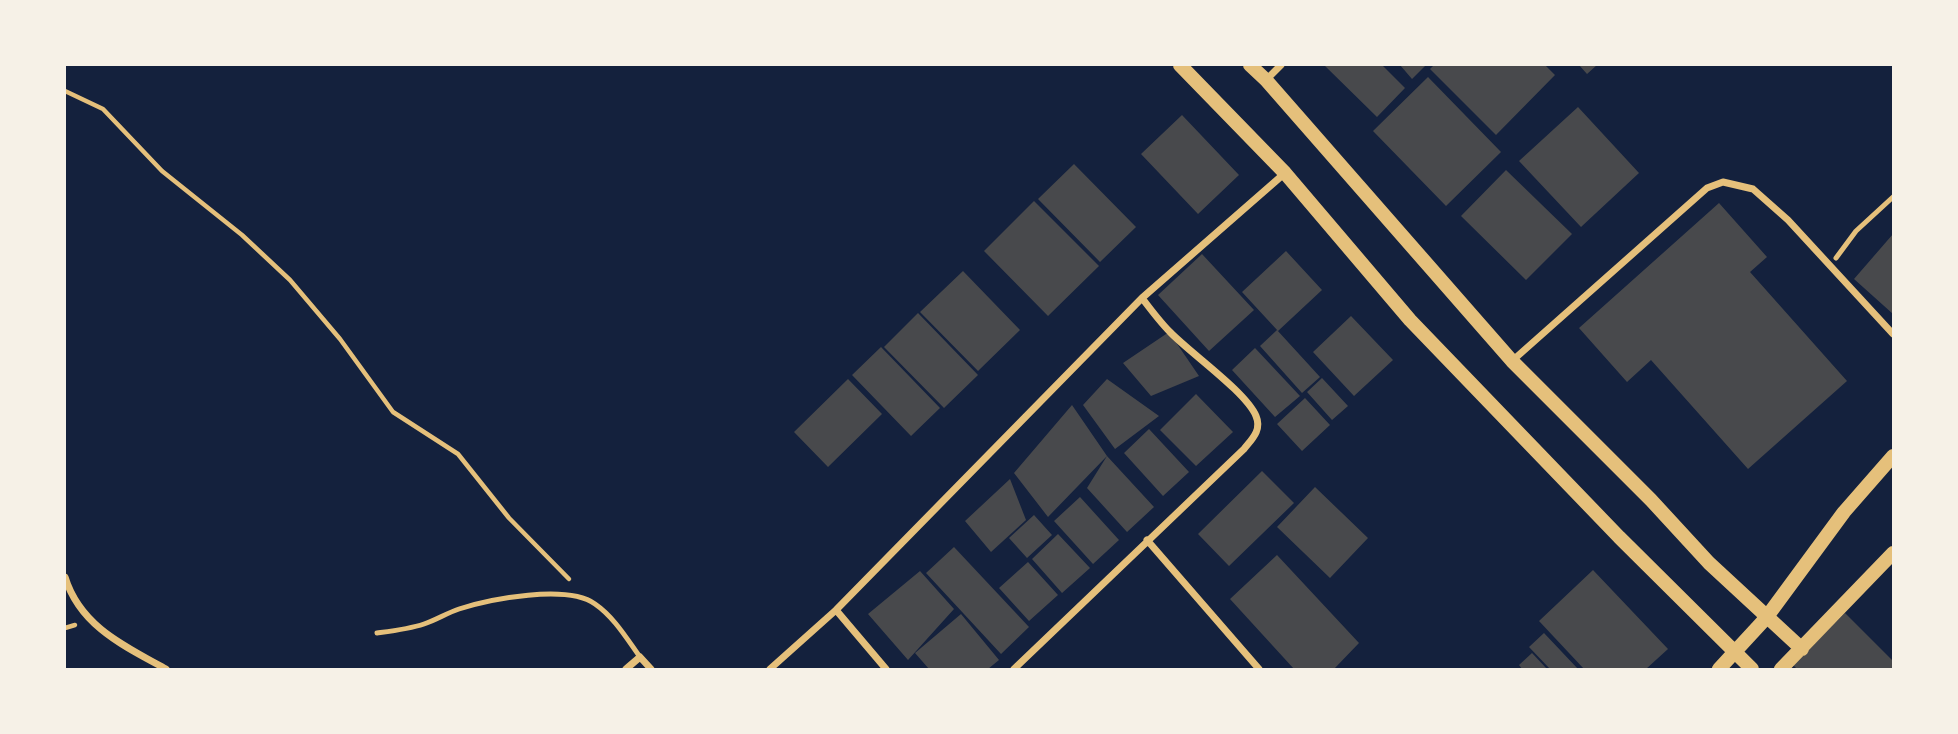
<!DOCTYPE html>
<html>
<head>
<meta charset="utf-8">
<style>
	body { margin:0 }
	#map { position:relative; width:1958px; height:734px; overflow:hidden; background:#14213d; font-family:"DejaVu Sans",sans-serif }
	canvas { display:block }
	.frame { position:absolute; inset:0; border:66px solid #f6f1e7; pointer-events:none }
</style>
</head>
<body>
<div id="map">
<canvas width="1958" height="734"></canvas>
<div class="frame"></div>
</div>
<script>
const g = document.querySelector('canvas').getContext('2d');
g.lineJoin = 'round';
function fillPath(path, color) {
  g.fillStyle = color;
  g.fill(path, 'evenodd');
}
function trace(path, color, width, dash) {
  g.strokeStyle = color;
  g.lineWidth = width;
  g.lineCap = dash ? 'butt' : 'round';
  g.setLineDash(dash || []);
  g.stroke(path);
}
const building = new Path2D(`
	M1324 65H1382L1405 88 1377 117Z
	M1400 65H1426L1412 79Z
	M1434 65H1545L1555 75 1496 135 1430 69Z
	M1579 65H1597L1587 74Z
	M1428 77 1501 152 1446 206 1373 131Z
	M1578 107 1639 173 1581 227 1519 161Z
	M1182 115 1239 175 1198 214 1141 154Z
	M1074 164 1136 227 1100 262 1038 199Z
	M1506 170 1572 234 1526 280 1461 216Z
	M1034 201 1099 266 1048 316 984 251Z
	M1719 203 1767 257 1750 272 1847 381 1748 469 1651 360 1627 382 1579 328Z
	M1893 234V314L1854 279Z
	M1286 251 1322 290 1278 331 1242 292Z
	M1202 254 1254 310 1209 351 1158 295Z
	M963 271 1020 330 978 371 920 312Z
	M918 313 978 375 944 408 884 347Z
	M1351 316 1393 360 1354 396 1313 352Z
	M1277 330 1320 377 1302 393 1260 346Z
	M1169 332 1199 376 1151 396 1123 363Z
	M881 347 940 408 911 436 852 375Z
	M1255 348 1300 396 1275 417 1232 370Z
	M1322 378 1348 406 1332 420 1307 392Z
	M848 379 882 414 828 467 794 432Z
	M1107 379 1159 416 1115 449 1083 405Z
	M1196 394 1233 432 1196 466 1160 430Z
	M1305 398 1330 425 1302 451 1277 424Z
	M1072 405 1107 456 1154 507 1127 532 1087 488 1107 456 1048 517 1014 473Z
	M1149 429 1189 472 1163 496 1124 453Z
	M1262 471 1294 503 1229 566 1198 534Z
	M1010 479 1026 520 991 552 965 521Z
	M1315 487 1368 538 1330 578 1277 527Z
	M1080 497 1119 540 1093 564 1054 521Z
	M1034 515 1052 535 1027 558 1009 538Z
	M1058 534 1090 568 1062 593 1032 559Z
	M954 547 1029 627 1001 654 926 573Z
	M1277 555 1359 643 1334 669H1294L1230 599Z
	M1028 562 1058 595 1029 621 999 588Z
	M1593 570 1668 649 1646 669H1584L1539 621Z
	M920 571 954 609 908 660 868 614Z
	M1845 613 1893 661V669H1797L1793 665Z
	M961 614 999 660 988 669H929L915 653Z
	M1544 633 1578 669H1550L1529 647Z
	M1532 653 1547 669H1522L1519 665Z`);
const path = new Path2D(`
	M65 91 103 109 162 171 242 235 290 280 340 339 393 412 458 454 509 518 569 579
	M65 628 75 625`);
const service = new Path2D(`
	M1836 258 1856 231 1893 197
	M377 633C392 631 409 629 424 624 436 620 447 613 459 609 490 599 567 584 595 604 614 617 627 639 640 657`);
const minor = new Path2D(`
	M1266 80 1281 65
	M1512 361 1707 188 1723 182 1753 189 1788 220 1893 334
	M1147 540 1259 669
	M65 577C80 626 124 646 166 669
	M836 610 886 669
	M626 669 640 657 651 669
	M770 669 836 610 1142 298 1285 173
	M1014 669 1244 449C1252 439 1262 430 1256 416 1246 392 1190 353 1170 332 1160 322 1151 310 1142 298`);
const secondary = new Path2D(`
	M1180 65 1285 173 1410 320 1619 537 1752 669
	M1250 65 1266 80 1512 361 1651 500 1709 563 1802 649
	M1719 669 1766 618 1844 512 1893 456
	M1781 669 1893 553`);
fillPath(building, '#48494c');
trace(path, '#e5c07b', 4.5);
trace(service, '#e5c07b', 5);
trace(minor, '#e5c07b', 7);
trace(secondary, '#e5c07b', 14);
</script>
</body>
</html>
